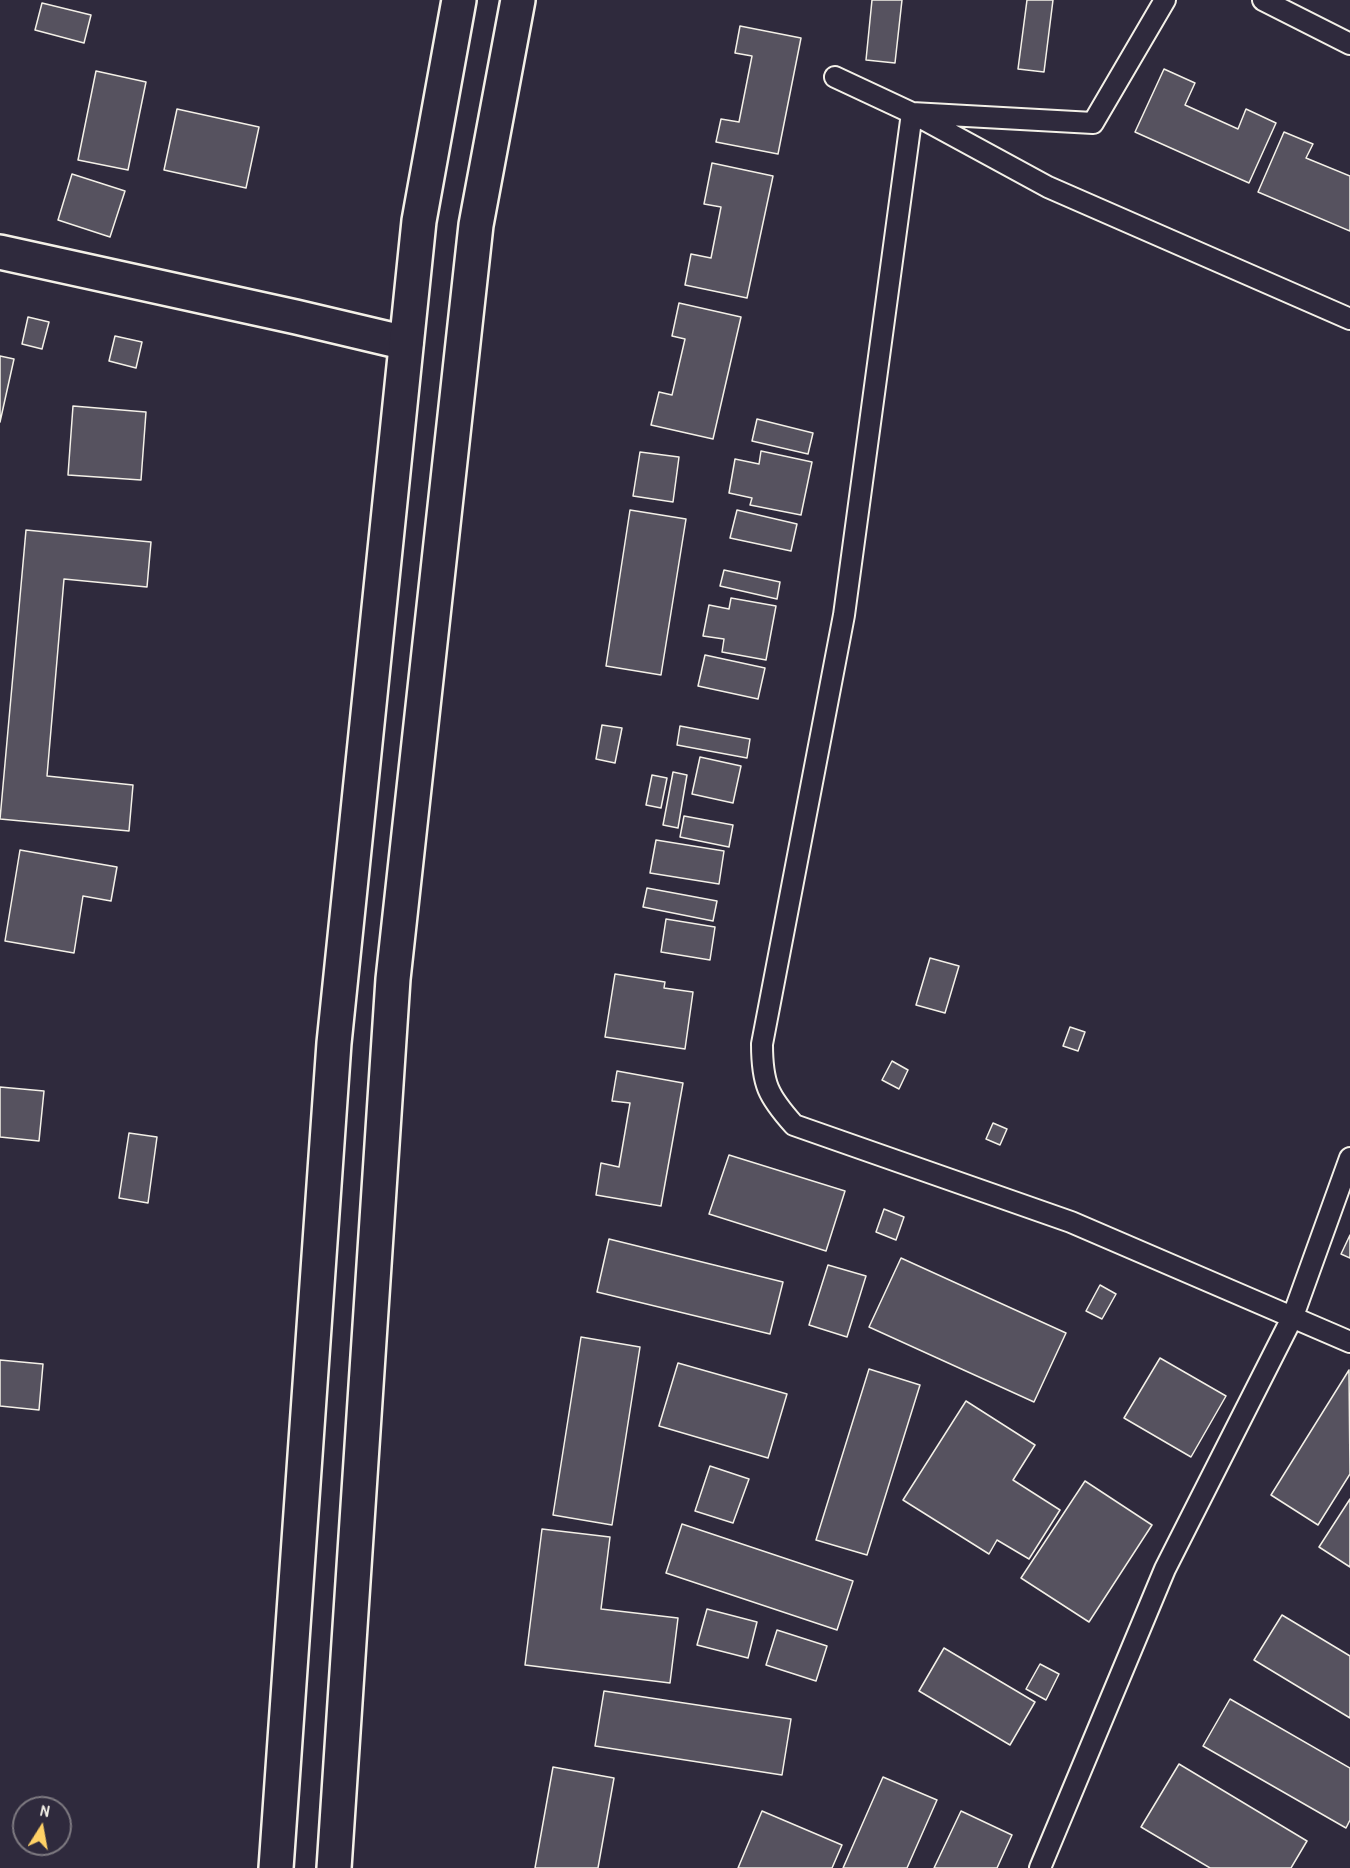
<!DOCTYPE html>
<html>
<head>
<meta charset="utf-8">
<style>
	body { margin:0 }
	#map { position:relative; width:1350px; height:1868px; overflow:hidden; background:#2f2a3d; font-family:"Patrick Hand",sans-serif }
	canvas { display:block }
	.north { position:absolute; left:12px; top:1796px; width:60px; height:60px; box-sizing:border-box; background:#2f2a3d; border:2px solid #7e7a81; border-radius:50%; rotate:11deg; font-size:16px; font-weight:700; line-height:24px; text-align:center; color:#f4f1e8 }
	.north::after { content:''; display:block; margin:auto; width:21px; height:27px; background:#ffd166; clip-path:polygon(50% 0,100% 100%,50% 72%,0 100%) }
</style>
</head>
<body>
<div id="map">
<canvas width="1350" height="1868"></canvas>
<div class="north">N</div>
</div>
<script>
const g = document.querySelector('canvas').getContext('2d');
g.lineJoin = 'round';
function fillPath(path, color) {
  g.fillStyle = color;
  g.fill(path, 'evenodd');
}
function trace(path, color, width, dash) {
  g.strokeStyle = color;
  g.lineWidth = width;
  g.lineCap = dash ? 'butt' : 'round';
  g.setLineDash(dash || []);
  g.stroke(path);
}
const building = new Path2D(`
	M872 0H902L895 63 866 60Z
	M1027 0H1053L1044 72 1018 69Z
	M42 3 91 15 84 43 35 30Z
	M740 26 801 38 778 154 716 142 721 119 739 122 752 56 735 53Z
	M1164 69 1195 83 1185 105 1238 129 1246 109 1276 123 1249 183 1135 132Z
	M96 71 146 82 128 170 78 160Z
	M177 109 259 127 246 188 164 170Z
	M1284 132 1313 144 1306 158 1350 176V231L1258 192Z
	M712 163 773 176 747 298 685 285 691 254 711 258 721 207 704 204Z
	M72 174 125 191 110 237 58 220Z
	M679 303 741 317 713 439 651 425 659 392 672 395 685 339 672 336Z
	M28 317 49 322 42 349 22 344Z
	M115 336 142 342 136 368 109 361Z
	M0 356 14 359 0 422Z
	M73 406 146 412 141 480 68 475Z
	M757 419 813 433 808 454 752 441Z
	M761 451 812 462 801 515 750 505 752 498 729 493 735 459 759 464Z
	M640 452 679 457 673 502 633 496Z
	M630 510 686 519 661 675 606 666Z
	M737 510 797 524 791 551 730 538Z
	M26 530 151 542 147 587 64 579 47 776 133 785 129 831 0 819Z
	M724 570 780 582 777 599 720 586Z
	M731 598 776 606 766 660 722 652 724 639 703 636 709 605 729 609Z
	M705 655 765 668 758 699 698 686Z
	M602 725 622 728 615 763 596 759Z
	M680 726 750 739 747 758 677 745Z
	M700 757 741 766 733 803 692 794Z
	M673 772 687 775 678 828 663 825Z
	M652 775 667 778 661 808 646 805Z
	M684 816 733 825 729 847 680 837Z
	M656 840 724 851 719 884 650 873Z
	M20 850 117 867 111 901 83 896 74 953 5 941Z
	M647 888 717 901 713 921 643 907Z
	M666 919 715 927 710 960 661 952Z
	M930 958 959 966 945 1013 916 1005Z
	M615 974 665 982 664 988 693 992 685 1049 605 1037Z
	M1070 1027 1085 1032 1078 1051 1063 1046Z
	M892 1061 908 1070 899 1089 882 1080Z
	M617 1071 683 1083 661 1206 596 1195 601 1163 619 1167 630 1103 612 1101Z
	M0 1087 44 1091 39 1141 0 1137Z
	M993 1123 1007 1129 1000 1145 986 1139Z
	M129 1133 157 1137 148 1203 119 1198Z
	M729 1155 845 1191 826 1251 709 1214Z
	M884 1209 904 1217 896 1240 876 1232Z
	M1350 1235V1258L1341 1254Z
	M609 1239 783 1282 770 1334 597 1292Z
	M901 1258 1066 1333 1034 1402 869 1327Z
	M828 1265 866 1276 847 1337 809 1325Z
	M1100 1285 1116 1294 1102 1319 1086 1311Z
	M581 1337 640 1347 612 1525 553 1515Z
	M1160 1358 1226 1396 1191 1457 1124 1418Z
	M0 1360 43 1364 39 1410 0 1406Z
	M678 1363 787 1394 768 1458 659 1426Z
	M869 1369 920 1385 867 1555 816 1540Z
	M1349 1370 1350 1474 1318 1525 1271 1495Z
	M966 1401 1035 1445 1013 1480 1060 1510 1029 1559 997 1540 989 1554 903 1500Z
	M710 1466 749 1479 733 1523 695 1511Z
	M1085 1481 1152 1525 1089 1622 1021 1578Z
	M1350 1499V1567L1319 1547Z
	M682 1524 853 1581 837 1630 666 1573Z
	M542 1529 610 1537 601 1609 678 1618 670 1683 525 1665Z
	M707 1609 757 1622 748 1658 697 1645Z
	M1282 1615 1350 1656V1718L1254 1660Z
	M777 1630 827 1646 816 1681 766 1665Z
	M944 1648 1035 1702 1010 1745 919 1691Z
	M1040 1664 1059 1674 1046 1700 1026 1689Z
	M604 1691 791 1719 782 1775 595 1746Z
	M1230 1699 1350 1768V1820L1346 1828 1203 1746Z
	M1179 1764 1307 1841 1291 1868H1210L1141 1827Z
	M553 1767 614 1778 598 1868H535Z
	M883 1777 937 1800 907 1868H843Z
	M762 1811 842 1845 832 1868H738Z
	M961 1811 1012 1835 997 1868H934Z`);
const lane = new Path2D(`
	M1165 0 1093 123 912 113 844 615 762 1044C762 1084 768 1096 794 1125L1071 1222 1350 1342
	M1263 0 1350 44
	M835 77 912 113 1048 187 1350 319
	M1040 1868 1165 1569 1293 1316 1350 1158`);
const street = new Path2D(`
	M0 252 296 317 406 343`);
const primary = new Path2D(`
	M276 1868 334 1043 419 221 459 0
	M334 1868 393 979 476 225 518 0`);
fillPath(building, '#56525f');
trace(building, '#f4f1e8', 1.5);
trace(lane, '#f4f1e8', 24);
trace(street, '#f4f1e8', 38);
trace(primary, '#f4f1e8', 38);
trace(lane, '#2f2a3d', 20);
trace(street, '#2f2a3d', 33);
trace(primary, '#2f2a3d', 33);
</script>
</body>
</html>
